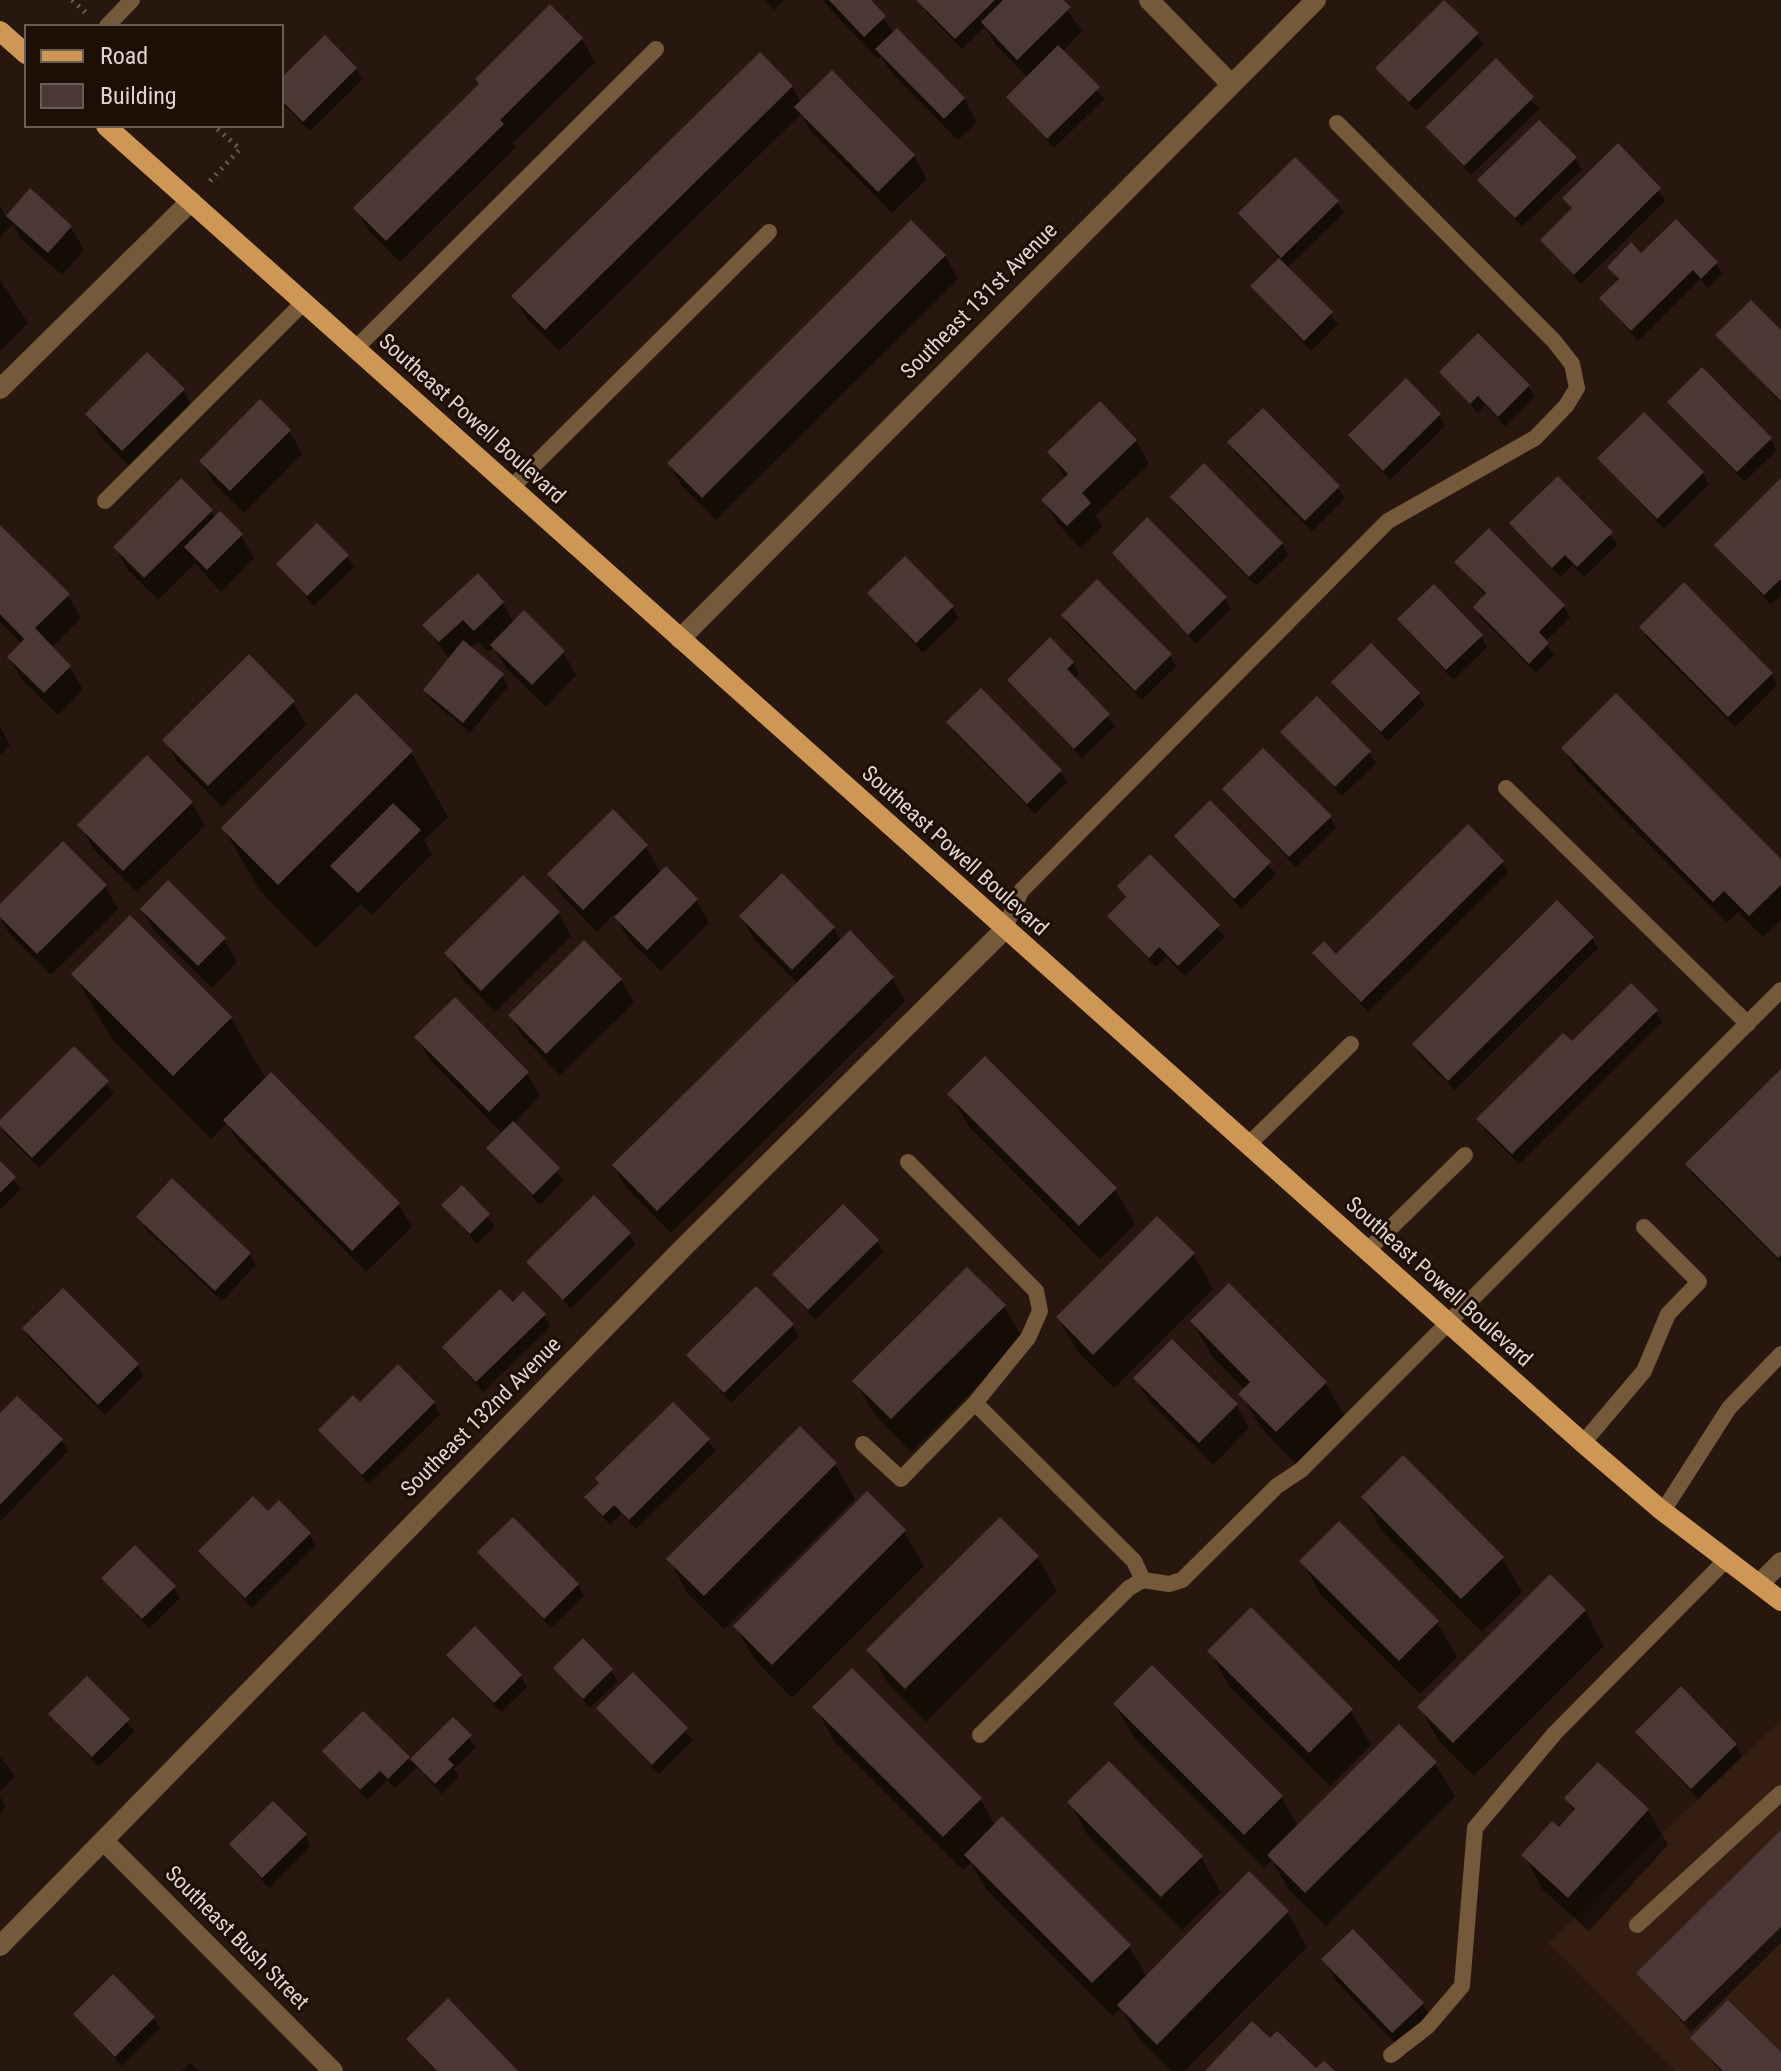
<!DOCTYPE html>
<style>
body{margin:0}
#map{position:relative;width:1781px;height:2071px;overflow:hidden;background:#27170e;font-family:"Roboto Condensed",sans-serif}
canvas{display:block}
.legend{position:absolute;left:24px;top:24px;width:260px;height:104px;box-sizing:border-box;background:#1d0e06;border:2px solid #6b5d56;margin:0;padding:10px 14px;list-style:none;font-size:24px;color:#dfd4ce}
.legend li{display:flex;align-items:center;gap:16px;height:40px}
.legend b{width:40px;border:2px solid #6b5d56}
</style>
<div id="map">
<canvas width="1781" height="2071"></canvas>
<ul class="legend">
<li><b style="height:10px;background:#ce9755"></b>Road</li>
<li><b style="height:22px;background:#4c3737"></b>Building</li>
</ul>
</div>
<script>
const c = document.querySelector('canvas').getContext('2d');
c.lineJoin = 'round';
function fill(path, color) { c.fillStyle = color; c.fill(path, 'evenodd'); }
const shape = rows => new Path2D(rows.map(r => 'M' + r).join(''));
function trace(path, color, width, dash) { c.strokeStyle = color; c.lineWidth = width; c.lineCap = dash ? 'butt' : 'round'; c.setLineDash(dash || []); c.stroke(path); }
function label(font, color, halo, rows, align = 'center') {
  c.font = font + ' "Roboto Condensed",sans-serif'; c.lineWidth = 6; c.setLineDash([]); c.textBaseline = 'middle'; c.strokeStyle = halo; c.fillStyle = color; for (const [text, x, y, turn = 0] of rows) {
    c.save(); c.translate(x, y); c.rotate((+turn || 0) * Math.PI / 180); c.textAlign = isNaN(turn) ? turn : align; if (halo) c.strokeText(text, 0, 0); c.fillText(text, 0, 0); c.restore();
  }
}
fill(shape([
 [1781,1720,1781,2071,1675,2071,1548,1943]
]), '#341e12');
fill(shape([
 [764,0,784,0,774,10],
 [822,0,868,0,894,33,964,99,977,122,958,140,891,72,881,56,878,59],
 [921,0,1061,0,1082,31,1062,52,1104,99,1054,148,1008,98,1028,78,996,45,985,26,962,49,926,12],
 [1477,35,1483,45,1416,111,1378,69],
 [582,39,595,62,513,143,515,148,400,262,369,231,356,209],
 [760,55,792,87,801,103,832,73,914,156,927,179,892,213,810,130,801,114,559,351,527,319,514,296],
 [1496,61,1539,109,1471,175,1429,128],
 [356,69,362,80,310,131,282,103,282,80],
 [1618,146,1666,200,1581,284,1543,241,1571,209,1565,198],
 [1575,159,1582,169,1522,227,1480,180],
 [30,191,71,228,84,250,62,275,21,239,13,224,0,237,0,206,7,218],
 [1337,202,1344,213,1287,268,1338,324,1311,351,1252,287,1280,259,1240,214],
 [1641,255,1716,263,1722,274,1708,288,1700,279,1638,341,1601,299,1619,282,1609,267],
 [945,256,958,279,716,520,682,486,669,463],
 [0,280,28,323,0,351],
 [1781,333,1781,403,1718,335],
 [1441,372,1528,386,1535,397,1505,426,1485,405,1478,413],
 [183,390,196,413,136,473,101,437,88,414],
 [1670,402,1770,439,1777,450,1744,482],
 [1262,411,1338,488,1345,498,1312,531,1236,454,1230,443],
 [1439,415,1445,426,1390,480,1350,435],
 [289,431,302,454,244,513,215,484,201,461],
 [1136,441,1149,464,1096,515,1102,527,1081,548,1057,523,1044,501,1066,479,1049,452],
 [1599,458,1703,473,1709,484,1664,529],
 [1204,466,1282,544,1288,555,1256,586,1179,508,1173,497],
 [1558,479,1618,544,1584,577,1573,565,1560,577,1512,523],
 [1781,481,1781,595,1771,605,1716,545],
 [211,511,215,518,241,536,254,558,221,592,195,563,158,600,128,570,115,547],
 [0,528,68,596,81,618,51,648,70,667,83,690,58,715,22,680,9,657,22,644,0,622],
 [1489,531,1564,607,1570,617,1545,642,1554,655,1536,673,1481,618,1475,607,1486,596,1457,562],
 [1114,553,1225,599,1231,609,1196,644],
 [347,556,354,567,314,606,278,564],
 [869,594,952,607,959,618,923,653],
 [503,603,514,623,563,652,576,675,546,707,506,668,494,646,488,652,478,641,470,648,502,675,508,686,470,733,432,701,425,690,450,660,425,625],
 [1063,616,1170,656,1176,666,1142,700,1069,626],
 [1399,620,1481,637,1487,647,1453,680],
 [1641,627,1771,674,1777,685,1735,727,1647,638],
 [1073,663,1079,674,1074,679,1115,726,1082,758,1009,681],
 [1333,683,1418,694,1425,705,1388,741],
 [293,702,306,725,222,807,178,763,165,740],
 [949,723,1060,771,1067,782,1035,814,955,733],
 [0,727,10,745,0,755],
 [1283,732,1369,752,1376,763,1342,796],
 [1563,748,1781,862,1781,920,1763,937,1738,912,1727,923,1577,771],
 [411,752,448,817,424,840,432,854,372,915,361,904,316,948,261,892,223,828],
 [1225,790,1330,817,1336,828,1296,867],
 [192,803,205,826,137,892,93,848,80,825],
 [1210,803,1276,874,1241,909,1176,836],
 [613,812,646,847,661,873,696,900,709,923,661,971,629,940,614,914,597,932,563,897,550,875],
 [1150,856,1225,937,1185,976,1166,957,1156,967,1110,917,1127,899,1119,887],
 [1502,862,1508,873,1368,1012,1315,953,1336,957],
 [782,876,834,929,841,941,892,978,905,1001,671,1233,627,1189,614,1166,798,984,754,939,741,916],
 [105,886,118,909,51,975,9,933,0,917,0,906],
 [142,909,224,939,237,962,212,988,155,932],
 [558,913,571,936,495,1012,460,976,447,954],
 [1592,938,1598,948,1455,1090,1420,1055,1414,1044],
 [74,974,231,1018,266,1080,398,1204,412,1227,366,1272,239,1143,227,1123,211,1139,111,1038],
 [621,980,634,1003,560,1075,524,1038,510,1016],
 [1656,1011,1662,1022,1519,1164,1485,1130,1478,1119,1572,1044],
 [417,1037,527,1074,540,1096,513,1124,564,1180,540,1205,489,1148,503,1134,430,1060],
 [74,1049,114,1093,39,1168,5,1134,0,1122],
 [1781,1072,1781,1263,1693,1175,1687,1164],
 [950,1094,1115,1190,1135,1224,1100,1259,970,1128],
 [0,1164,21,1189,0,1210],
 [462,1188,495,1226,477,1244,444,1206],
 [138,1217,249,1254,256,1265,222,1301,145,1228],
 [629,1234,635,1245,571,1309,529,1262],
 [877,1241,883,1252,815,1320,775,1274],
 [1193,1254,1213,1289,1114,1388,1078,1352,1058,1318],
 [513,1304,544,1315,551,1326,483,1392,444,1347],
 [1004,1306,1024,1341,911,1452,875,1415,855,1381],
 [1192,1321,1325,1383,1345,1417,1297,1465,1261,1428,1241,1394,1245,1390,1212,1356],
 [792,1325,799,1336,731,1403,689,1356],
 [24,1329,137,1365,143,1376,105,1415,30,1339],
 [1136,1379,1236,1405,1249,1428,1213,1465,1149,1401],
 [434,1403,440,1414,369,1484,320,1431,360,1405],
 [0,1416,61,1440,68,1451,0,1522],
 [708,1440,715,1451,636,1529,621,1514,610,1525,587,1498],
 [835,1464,855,1499,724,1629,688,1594,669,1559],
 [1363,1498,1502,1558,1522,1592,1482,1632,1383,1532],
 [268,1514,309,1534,316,1545,252,1608,201,1551],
 [904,1532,924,1566,792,1698,755,1660,735,1626],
 [480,1552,578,1585,584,1596,551,1628],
 [1037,1557,1057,1591,926,1722,889,1685,869,1650],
 [1302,1561,1437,1623,1457,1657,1420,1694,1321,1595],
 [1550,1577,1585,1611,1604,1646,1474,1776,1439,1741,1419,1707],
 [104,1578,174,1587,180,1598,149,1629],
 [1210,1651,1351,1711,1371,1745,1330,1786,1229,1686],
 [448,1655,521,1676,527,1687,501,1712],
 [556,1668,611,1670,618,1681,590,1708],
 [633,1675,693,1740,659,1774,599,1709],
 [87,1679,135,1731,99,1767,51,1714],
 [1115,1705,1281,1797,1298,1827,1435,1763,1455,1797,1326,1926,1289,1890,1272,1860,1264,1868,1135,1739],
 [815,1707,980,1799,995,1826,1129,1946,1147,1977,1287,1912,1307,1947,1184,2071,1171,2071,1139,2039,1121,2008,1113,2016,986,1889,971,1863,963,1870,835,1742],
 [453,1720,476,1747,454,1769,459,1777,442,1794,417,1767,395,1788,387,1780,367,1800,325,1752,408,1759,410,1762],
 [1637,1732,1736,1745,1742,1756,1698,1799],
 [0,1757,15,1776,0,1792],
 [0,1797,6,1807,0,1813],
 [1566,1799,1648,1810,1668,1845,1589,1931,1543,1890,1524,1855,1559,1830,1575,1813],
 [1069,1802,1201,1857,1221,1892,1182,1930,1089,1837],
 [1781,1834,1781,1943,1691,2032,1639,1974],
 [305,1836,311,1846,269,1888,231,1845],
 [1324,1959,1423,2004,1436,2027,1406,2055,1337,1982],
 [75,2015,154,2018,160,2028,122,2066],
 [1692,2038,1781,2053,1781,2071,1720,2071],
 [408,2039,516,2071,435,2071],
 [190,2063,199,2071,182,2071]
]), '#0007');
fill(shape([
 [829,0,871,0,886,16,864,37],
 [916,0,995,0,955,39],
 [1003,0,1063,0,1071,7,1017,60,981,22],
 [1444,0,1479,33,1409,102,1375,68],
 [550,4,583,38,500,120,504,124,386,241,353,208,479,84,475,79],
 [897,28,965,98,944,119,875,49],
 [325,35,357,68,303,122,282,101,282,77],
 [1058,45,1100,87,1047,139,1006,97],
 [760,52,793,86,545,330,511,296],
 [1496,58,1534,97,1464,166,1426,127],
 [832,70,915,155,878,192,794,107],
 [1539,120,1577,157,1515,218,1477,180],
 [1618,143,1661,188,1574,275,1540,240,1572,208,1562,198],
 [1295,157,1339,201,1281,258,1238,213],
 [30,188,72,226,48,253,6,216],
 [1676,219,1718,262,1701,279,1693,270,1631,331,1599,298,1619,279,1607,267,1631,242,1641,253],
 [911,220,946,255,702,498,667,463],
 [1279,258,1333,312,1304,341,1250,286],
 [1751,300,1781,330,1781,401,1715,335],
 [1478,333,1530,385,1498,417,1478,396,1470,404,1439,372],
 [147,352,185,389,122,451,85,414],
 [1702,367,1772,438,1737,472,1667,402],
 [1406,378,1441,414,1383,471,1348,435],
 [260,399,291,430,230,491,199,461],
 [1100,401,1137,440,1082,493,1091,503,1067,526,1041,500,1068,474,1047,452],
 [1263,408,1340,486,1305,521,1227,442],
 [1644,412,1704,472,1657,519,1597,458],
 [1204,463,1283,543,1249,577,1170,497],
 [1558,476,1613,532,1577,567,1565,555,1552,568,1509,523],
 [181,478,213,510,144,578,113,547],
 [1781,478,1781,579,1764,595,1714,545],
 [220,511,243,534,207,570,184,547],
 [1147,517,1227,597,1188,635,1112,553],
 [317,523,349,555,307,596,276,564],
 [0,525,70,594,35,628,71,666,44,693,7,657,24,639,0,614],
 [1489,528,1565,605,1539,632,1549,643,1529,664,1473,607,1486,593,1454,562],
 [905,556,954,606,916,643,867,593],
 [478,573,504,602,474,631,463,620,439,642,422,625],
 [1097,579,1172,654,1135,691,1061,615],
 [1684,582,1773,673,1728,717,1639,627],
 [1434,584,1483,635,1446,670,1397,619],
 [524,610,565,651,532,685,490,645],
 [1050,637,1074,662,1067,669,1110,714,1074,749,1007,680],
 [463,640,504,674,463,723,423,690],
 [1371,643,1420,693,1381,732,1331,682],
 [249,654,295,701,208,786,162,740],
 [981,688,1062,770,1027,804,946,722],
 [356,693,413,751,278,885,221,828],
 [1616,693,1781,859,1781,885,1749,916,1724,891,1713,902,1561,748],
 [1317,696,1371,751,1335,787,1280,732],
 [1263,748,1332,816,1289,857,1222,789],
 [147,755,193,802,123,871,77,825],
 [1210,800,1271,862,1234,899,1174,836],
 [393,803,421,830,358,893,330,866],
 [613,809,648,845,583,910,547,874],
 [1468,824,1504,861,1361,1002,1312,953,1324,941,1336,954],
 [63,841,107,885,37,954,0,917,0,904],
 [1150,854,1220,925,1178,966,1159,947,1149,958,1107,916,1126,897,1117,886],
 [666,866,698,899,647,950,614,917],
 [782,873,835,927,792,970,739,916],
 [523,875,560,912,481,991,444,953],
 [168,880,226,938,198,966,140,909],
 [1557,900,1594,937,1448,1081,1412,1044],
 [130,915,232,1017,173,1076,71,974],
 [850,930,894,977,657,1211,612,1165],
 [584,940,622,979,546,1054,508,1015],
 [1631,983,1658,1010,1512,1154,1476,1119,1563,1033,1572,1041],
 [455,997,529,1072,489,1112,414,1037],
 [74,1046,109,1081,32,1158,0,1126,0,1120],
 [985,1056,1117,1188,1079,1226,947,1094],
 [1781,1069,1781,1255,1778,1258,1685,1164],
 [271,1072,400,1203,352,1251,223,1120],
 [513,1121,560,1168,533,1195,486,1148],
 [0,1161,16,1177,0,1193],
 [172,1178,251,1253,215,1291,136,1217],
 [462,1185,490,1214,470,1234,441,1205],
 [594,1195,631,1233,563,1300,526,1262],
 [843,1204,879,1240,808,1310,772,1274],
 [1157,1216,1195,1253,1093,1355,1056,1317],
 [967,1267,1006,1305,891,1419,852,1381],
 [1229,1283,1327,1382,1276,1432,1238,1394,1250,1382,1190,1321],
 [756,1286,794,1324,724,1393,686,1355],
 [63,1288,139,1364,98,1405,22,1328],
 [500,1289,513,1302,523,1291,546,1314,476,1382,442,1347],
 [1172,1339,1238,1404,1199,1443,1133,1378],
 [398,1364,435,1402,362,1475,318,1430,353,1395,360,1402],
 [17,1396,63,1439,0,1505,0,1413],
 [673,1402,710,1439,629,1520,614,1505,603,1516,584,1497,599,1483,595,1478],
 [800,1426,837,1463,704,1596,666,1559],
 [1403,1455,1504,1557,1461,1599,1361,1497],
 [867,1491,906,1530,772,1665,733,1626],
 [253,1496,268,1511,279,1500,311,1533,245,1598,198,1551],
 [513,1517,579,1584,544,1619,477,1552],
 [1000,1517,1039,1556,905,1689,866,1650],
 [1339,1521,1439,1621,1399,1661,1299,1561],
 [135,1545,176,1586,142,1619,101,1578],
 [1550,1574,1586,1610,1453,1743,1417,1707],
 [1251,1607,1353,1709,1309,1753,1207,1651],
 [475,1626,522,1675,494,1703,446,1655],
 [583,1638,613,1669,583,1699,553,1668],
 [1152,1665,1283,1796,1244,1835,1113,1704],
 [852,1668,982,1798,943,1837,812,1707],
 [633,1672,688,1728,652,1765,596,1708],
 [87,1676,130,1719,92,1757,48,1714],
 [1681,1686,1737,1744,1691,1789,1635,1732],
 [363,1711,410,1757,388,1779,380,1771,360,1790,322,1751],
 [453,1717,472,1735,448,1759,454,1765,435,1784,410,1759],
 [1399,1724,1437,1762,1305,1893,1267,1855],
 [1109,1761,1203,1856,1161,1897,1067,1802],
 [1598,1762,1649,1809,1568,1898,1521,1855,1552,1821,1559,1827,1575,1809,1564,1798],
 [273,1801,307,1834,262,1878,229,1844],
 [1002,1816,1131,1945,1092,1983,964,1855],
 [1781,1830,1781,1927,1684,2022,1636,1973],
 [1249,1871,1289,1911,1157,2045,1117,2005],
 [1353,1929,1424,2003,1392,2033,1321,1959],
 [113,1974,155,2017,115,2057,73,2014],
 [448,1998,518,2071,437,2071,406,2039],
 [1728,2000,1781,2052,1781,2071,1723,2071,1690,2038],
 [1252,2021,1270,2038,1277,2031,1316,2068,1324,2061,1335,2071,1205,2071]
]), '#4c3737');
trace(shape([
 [72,0,86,13],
 [210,181,240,149,214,126]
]), '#6b5d55', 5, [2, 6]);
trace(shape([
 [107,26,132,0],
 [355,349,656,49],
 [511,488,769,232],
 [105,501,303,303],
 [1506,788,1748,1024],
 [1004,930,1021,891,1388,521,1535,438,1566,406,1577,388,1572,364,1554,341,1337,123],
 [1248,1145,1351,1044],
 [1366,1252,1465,1155],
 [975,1403,1134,1561,1143,1580],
 [1583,1443,1644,1371,1668,1314,1699,1282,1644,1227],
 [863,1444,901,1479,975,1403,1028,1338,1040,1311,1036,1291,908,1162],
 [1663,1511,1729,1408,1781,1354],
 [980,1735,1129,1588,1143,1580,1169,1584,1182,1580,1277,1486,1301,1470,1781,990],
 [1637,1925,1781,1793],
 [1391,2055,1427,2027,1462,1986,1475,1828,1555,1733,1726,1560]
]), '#74593b', 16);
trace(shape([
 [1149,0,1230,83],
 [0,389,191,201],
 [680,639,1316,0],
 [1759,1584,1781,1562],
 [104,1841,333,2071],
 [0,1946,683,1248,1004,930]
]), '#74593b', 20);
trace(shape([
 [0,31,26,54],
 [106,126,1583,1443,1660,1509,1781,1601]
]), '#ce9755', 20);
label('22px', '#dfd4ce', '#1d0e06', [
 ["Southeast 131st Avenue",980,302,-45],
 ["Southeast Powell Boulevard",471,420,42],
 ["Southeast Powell Boulevard",954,852,42],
 ["Southeast Powell Boulevard",1438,1283,42],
 ["Southeast 132nd Avenue",482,1418,-45],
 ["Southeast Bush Street",236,1939,45]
]);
</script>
